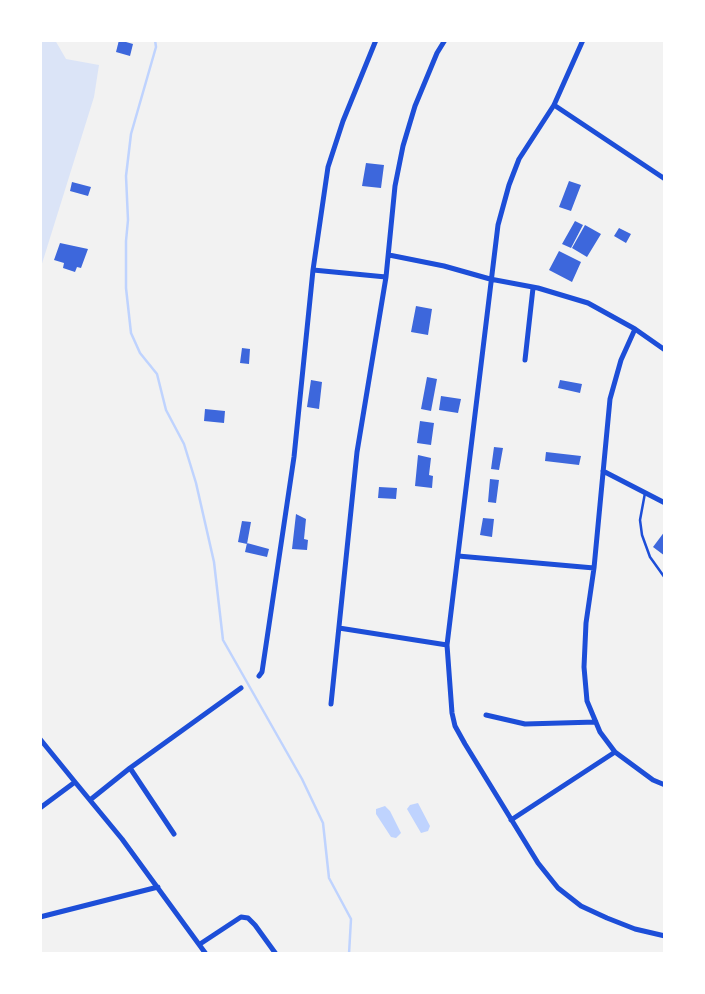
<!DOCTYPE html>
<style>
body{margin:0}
#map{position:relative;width:705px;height:994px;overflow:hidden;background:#f2f2f2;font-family:"Times New Roman",serif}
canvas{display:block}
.frame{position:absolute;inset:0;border:42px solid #fff;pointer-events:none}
</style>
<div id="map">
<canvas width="705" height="994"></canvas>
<div class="frame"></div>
</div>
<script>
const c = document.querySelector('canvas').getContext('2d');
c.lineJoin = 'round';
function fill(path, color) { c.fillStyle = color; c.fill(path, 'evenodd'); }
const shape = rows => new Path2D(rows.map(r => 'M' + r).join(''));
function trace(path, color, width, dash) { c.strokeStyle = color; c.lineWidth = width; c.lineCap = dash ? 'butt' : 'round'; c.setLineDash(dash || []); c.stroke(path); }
fill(shape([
 [40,40,55,40,66,59,99,65,94,97,40,270]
]), '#dbe4f7');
fill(shape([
 [418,803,430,826,428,831,421,833,407,809,410,805],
 [385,806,390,811,401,833,396,838,391,837,376,814,376,809]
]), '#bfd3fe');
trace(shape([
 [155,40,156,47,131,134,126,176,128,220,126,241,126,288,131,333,140,353,157,374,166,410,184,444,196,483,214,562,223,640,302,779,323,823,329,878,351,919,349,954]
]), '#bfd3fe', 2.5);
fill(shape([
 [119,40,133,44,130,56,116,52],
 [366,163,384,165,381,188,362,186],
 [569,181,581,185,571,211,559,207],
 [72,182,91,187,88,196,70,191],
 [575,221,583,225,571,248,562,244],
 [585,225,601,234,587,257,572,248],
 [619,228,631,234,626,243,614,236],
 [60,243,88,249,81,268,77,267,75,272,63,268,64,263,54,260],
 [559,251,581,262,572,282,549,270],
 [416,306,432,309,428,335,411,332],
 [242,348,250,349,249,364,240,363],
 [427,377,437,379,431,411,421,409],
 [311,380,322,382,319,409,307,407],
 [560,380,582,384,580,393,558,388],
 [441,396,461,399,458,413,439,410],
 [205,409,225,411,224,423,204,421],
 [420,421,434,423,431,445,417,443],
 [494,447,503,448,499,470,491,469],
 [546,452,581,456,579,465,545,461],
 [418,455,431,458,429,475,433,476,432,488,415,486],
 [490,479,499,480,496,503,488,502],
 [379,487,397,488,396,499,378,498],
 [296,514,306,519,304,539,308,540,307,550,292,549],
 [483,518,494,519,492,537,480,535],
 [242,521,251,522,247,544,238,542],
 [665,531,665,556,653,547],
 [247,543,269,549,267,557,245,552]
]), '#3d67dc');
trace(shape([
 [645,493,640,520,642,535,650,557,665,578]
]), '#1d4ed8', 2.5);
trace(shape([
 [583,40,554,105,519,159,509,185,498,225,447,645,452,713,455,726,465,744,538,863,558,888,581,906,607,918,635,929,665,936],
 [554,105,665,179],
 [389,255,444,266,490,279,538,288,588,303,635,329,665,350],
 [313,270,386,277],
 [635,329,621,360,610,399,594,568,586,623,584,667,587,701,600,732,615,752,653,780,665,785],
 [525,360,533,288],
 [603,471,665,503],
 [458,556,594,568],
 [339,628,447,645],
 [259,676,262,672,294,457,313,270,328,167,343,121,376,40],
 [331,704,357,452,386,277,395,186,403,146,415,106,437,53,445,40],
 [486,715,525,724,596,722],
 [40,739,75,782],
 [130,768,174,834],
 [90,800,130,768,241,688],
 [40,808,75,782,122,839,206,954],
 [511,820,615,752],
 [40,917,158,887],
 [200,944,241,917,248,918,255,925,276,954]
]), '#1d4ed8', 5);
</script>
